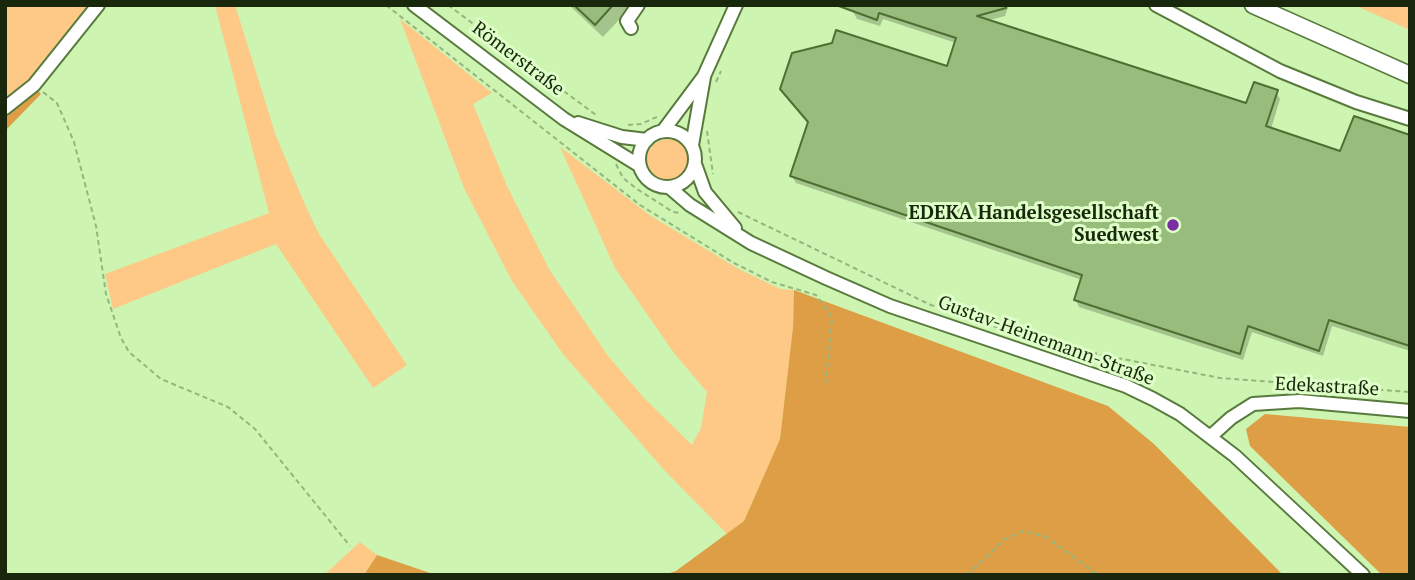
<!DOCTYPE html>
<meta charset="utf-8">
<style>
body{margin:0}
#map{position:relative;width:1415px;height:580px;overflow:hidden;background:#cdf4b1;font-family:"PT Serif",serif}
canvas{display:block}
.frame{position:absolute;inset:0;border:7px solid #19270d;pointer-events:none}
</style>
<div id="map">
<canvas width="1415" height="580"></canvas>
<div class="frame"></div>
</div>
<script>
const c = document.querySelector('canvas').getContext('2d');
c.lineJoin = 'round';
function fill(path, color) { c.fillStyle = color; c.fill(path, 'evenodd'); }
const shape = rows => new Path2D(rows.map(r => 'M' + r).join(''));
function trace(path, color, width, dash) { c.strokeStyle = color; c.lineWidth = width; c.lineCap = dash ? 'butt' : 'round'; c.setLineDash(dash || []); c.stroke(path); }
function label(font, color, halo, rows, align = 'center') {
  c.font = font + ' "PT Serif",serif'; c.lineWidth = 6; c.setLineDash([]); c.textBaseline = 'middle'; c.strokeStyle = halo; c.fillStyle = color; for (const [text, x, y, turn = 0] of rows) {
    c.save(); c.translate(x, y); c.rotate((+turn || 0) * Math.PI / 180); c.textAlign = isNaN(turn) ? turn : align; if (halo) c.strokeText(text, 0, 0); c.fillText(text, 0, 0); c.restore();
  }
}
fill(shape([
 [5,5,95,5,31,81,5,104],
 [215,5,235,5,276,136,306,207,319,234,407,365,373,388,276,244,113,309,105,274,269,213],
 [1354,5,1410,5,1410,30],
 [400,19,492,93,473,104,507,186,549,269,608,356,645,399,692,445,701,428,707,392,674,353,615,268,560,147,651,216,737,268,780,289,794,290,793,327,780,439,744,521,727,534,665,471,563,354,512,281,464,188],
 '646 161a22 22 0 1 1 44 0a22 22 0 1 1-44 0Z',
 [360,542,377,555,364,575,324,575]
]), '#fec986');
fill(shape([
 [37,89,41,94,5,131,5,112],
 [794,290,1108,406,1154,444,1283,575,664,575,676,571,744,521,780,439,793,327],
 [1265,414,1410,427,1410,575,1382,575,1250,446,1246,429],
 [377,555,436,575,364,575]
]), '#dd9e45');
fill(shape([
 [569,5,628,5,630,8,603,37],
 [855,5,1009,5,1005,16,986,21,1247,105,1276,92,1280,99,1271,129,1341,154,1410,137,1410,351,1332,326,1323,356,1252,332,1243,360,1079,307,1076,300,1082,280,796,183,792,176,948,68,956,43,883,19,880,26,857,19,853,12]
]), '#0003');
const building = shape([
 [574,5,613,5,595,25,574,5],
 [836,5,1006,5,1006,8,977,16,1246,103,1254,82,1278,90,1266,126,1340,151,1354,116,1410,135,1410,346,1329,320,1319,351,1248,326,1240,354,1074,300,1082,275,790,176,808,122,780,89,792,53,832,43,836,30,947,66,956,38,879,13,877,20,836,5]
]);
fill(building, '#97bc7b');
trace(building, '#4e6f32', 2);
const minor = shape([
 [414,5,564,119,640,166],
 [1156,5,1280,71,1356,102,1410,119],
 [631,28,627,21,638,5],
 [5,108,34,85,98,5],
 [578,123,622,137,647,140],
 '639 159a28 28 0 1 1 56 0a28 28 0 1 1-56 0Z',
 [663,131,704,76,736,5],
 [692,145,704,77],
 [695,164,705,192,735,228],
 [669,187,690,205,751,243,826,278,890,306,1126,386,1153,399,1180,414,1235,456,1363,575],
 [1211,436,1231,418,1253,404,1299,401,1410,411]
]);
const major = shape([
 [1253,5,1410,75]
]);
trace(minor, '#587a3d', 16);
trace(major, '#587a3d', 19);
trace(shape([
 [386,5,640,205,734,263,772,282,816,295,832,317,826,383],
 [448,5,596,115],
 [716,82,721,71],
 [43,92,57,103,74,142,96,226,106,294,121,338,129,352,161,379,228,407,255,429,350,546],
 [628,125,641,124,659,116],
 [707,131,713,174],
 [616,164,623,178,637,189,673,212,681,213],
 [738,212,931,305,993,326,1102,355,1220,378,1410,392],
 [967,575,1004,540,1023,531,1046,537,1098,575]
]), '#95b57e', 2, [5, 3.5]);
trace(minor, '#fff', 12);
trace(major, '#fff', 16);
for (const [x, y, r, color] of [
 [1173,225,7,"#7b2fa0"]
]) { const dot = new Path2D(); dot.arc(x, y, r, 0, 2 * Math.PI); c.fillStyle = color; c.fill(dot); trace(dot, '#dfffc9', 2.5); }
label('19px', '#19270d', '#dfffc9', [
 ["Römerstraße",518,59,37],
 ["Gustav-Heinemann-Straße",1046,341,20],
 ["Edekastraße",1327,387,3]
]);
label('bold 19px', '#19270d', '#dfffc9', [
 ["EDEKA Handelsgesellschaft",1159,214],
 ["Suedwest",1159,236]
], 'right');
</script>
